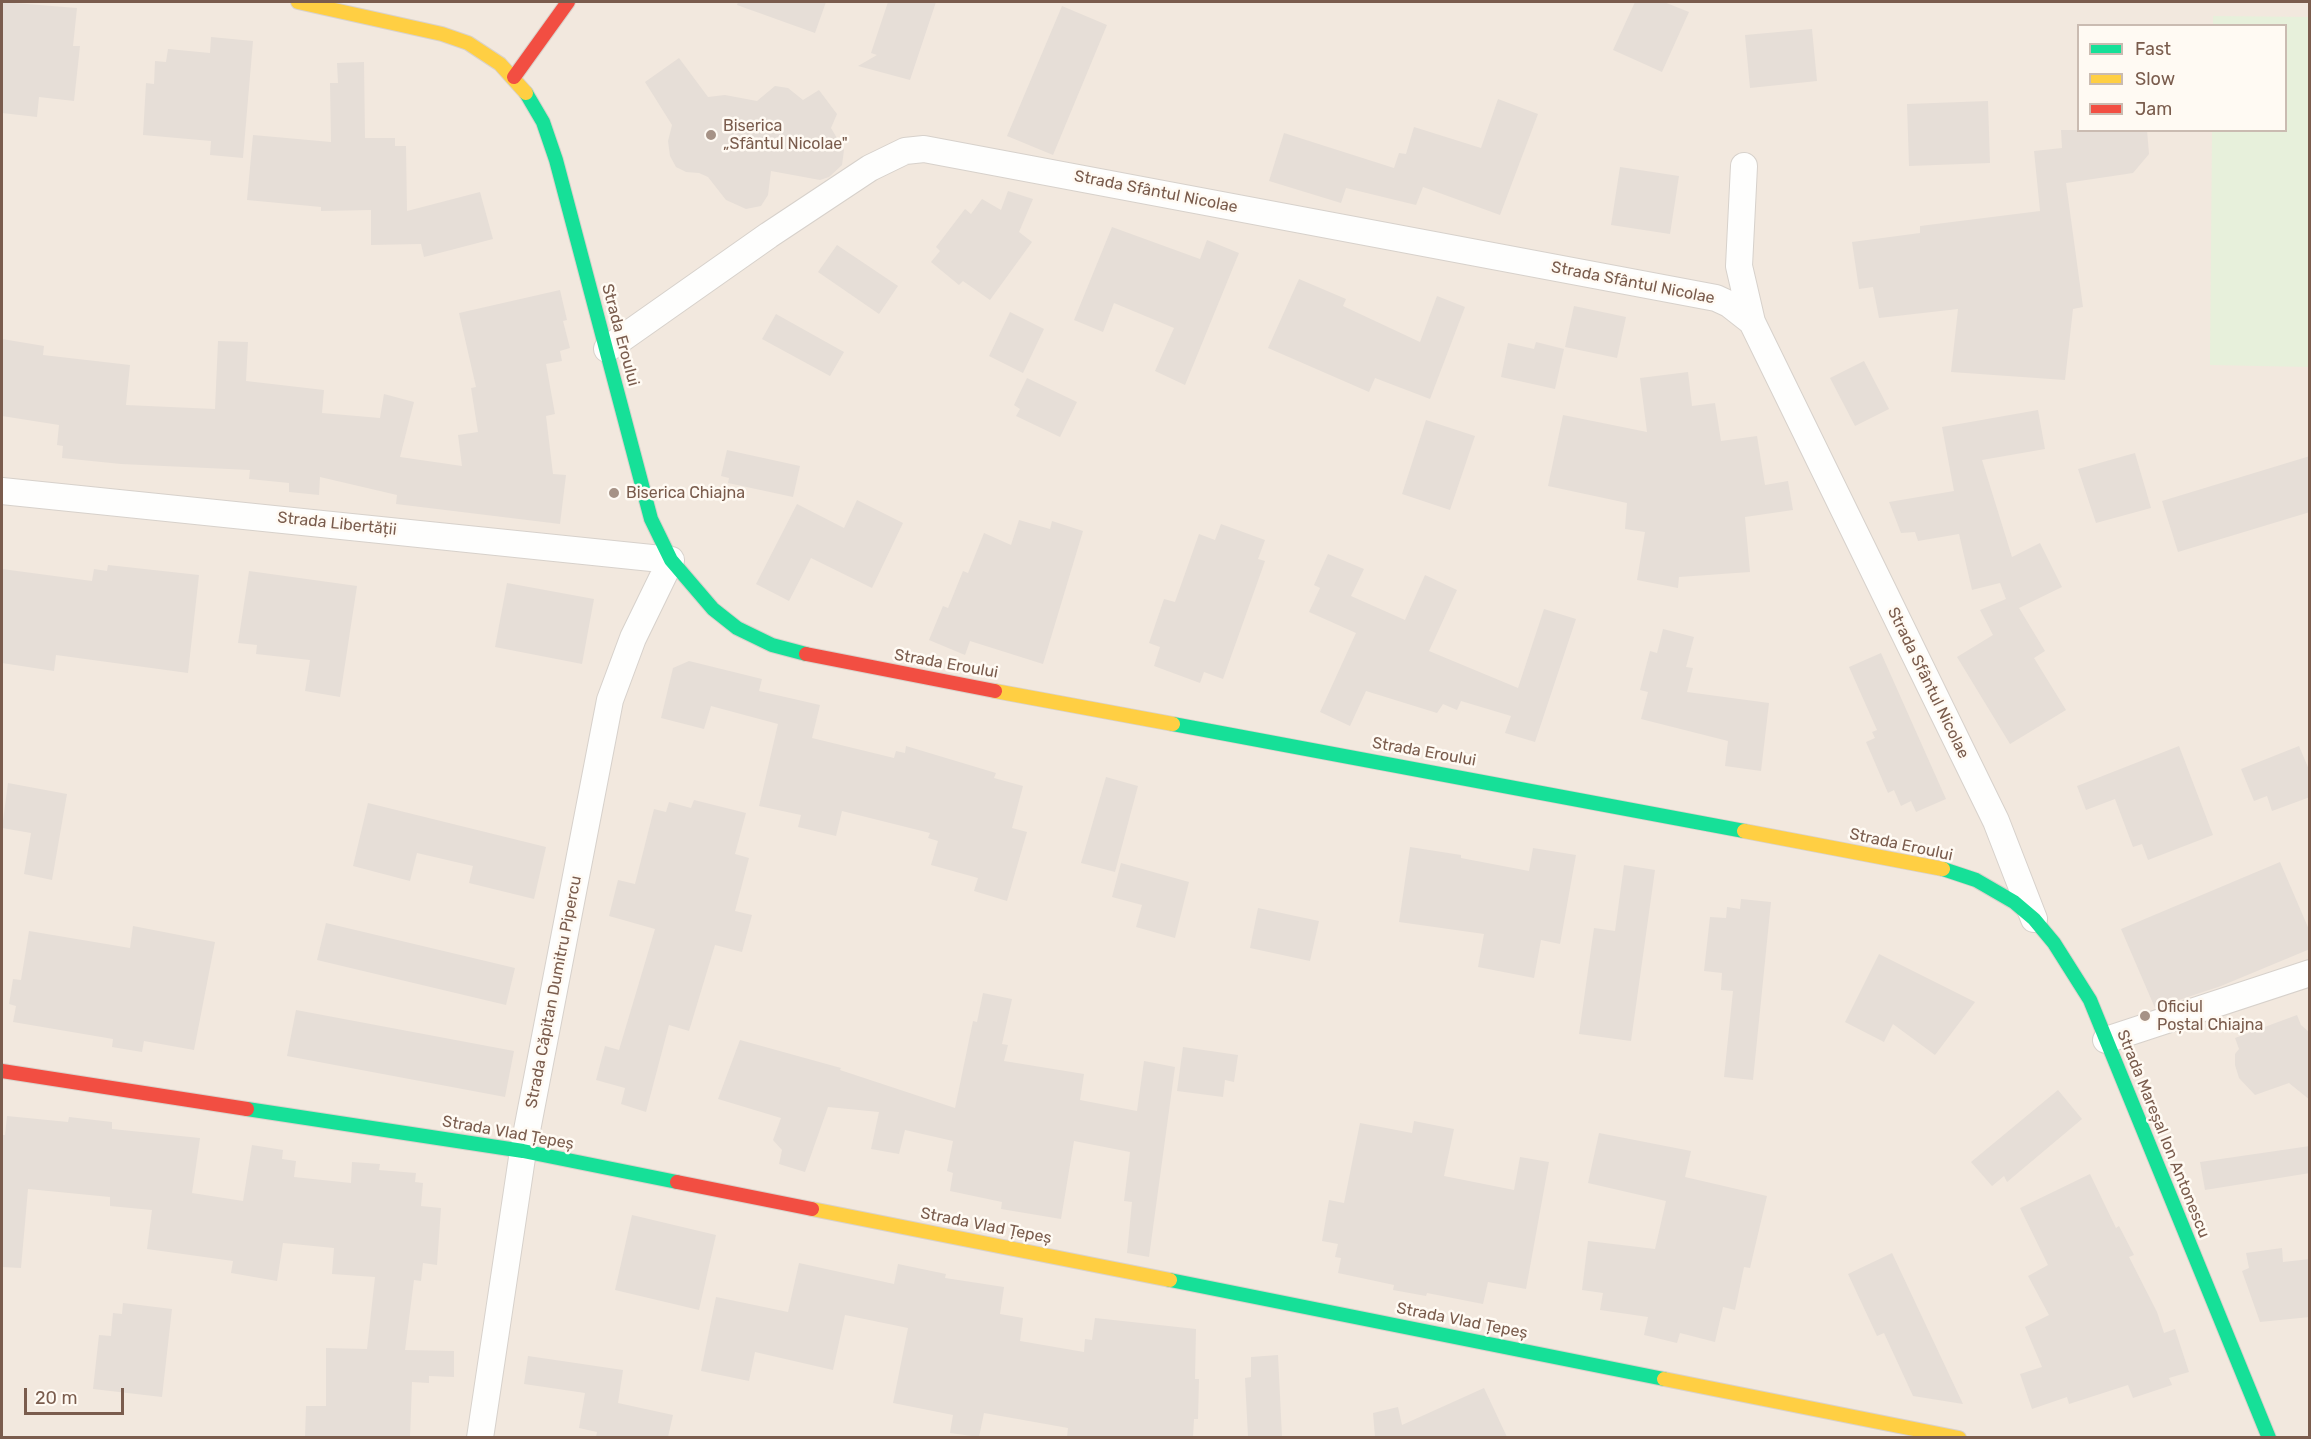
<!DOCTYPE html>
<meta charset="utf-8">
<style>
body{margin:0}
#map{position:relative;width:2311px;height:1439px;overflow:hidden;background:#f9f5f0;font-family:Rubik,sans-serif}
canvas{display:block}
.frame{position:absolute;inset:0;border:3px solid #7a5c4d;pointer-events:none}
.legend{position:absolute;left:2077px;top:24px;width:210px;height:108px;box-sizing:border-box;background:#fffaf3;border:2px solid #cabbb1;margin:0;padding:8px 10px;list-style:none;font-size:18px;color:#7a5c4d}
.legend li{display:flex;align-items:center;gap:12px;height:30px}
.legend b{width:30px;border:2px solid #cabbb1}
.scale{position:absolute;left:24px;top:1388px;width:100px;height:27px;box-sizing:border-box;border:3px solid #7a5c4d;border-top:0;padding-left:8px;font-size:18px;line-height:21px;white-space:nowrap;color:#7a5c4d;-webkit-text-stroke:4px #fffaf3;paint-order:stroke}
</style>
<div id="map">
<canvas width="2311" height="1439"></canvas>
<div class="frame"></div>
<ul class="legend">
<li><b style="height:8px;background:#16e098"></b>Fast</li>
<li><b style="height:8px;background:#ffcf43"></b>Slow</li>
<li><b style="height:8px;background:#f24e42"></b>Jam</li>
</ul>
<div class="scale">20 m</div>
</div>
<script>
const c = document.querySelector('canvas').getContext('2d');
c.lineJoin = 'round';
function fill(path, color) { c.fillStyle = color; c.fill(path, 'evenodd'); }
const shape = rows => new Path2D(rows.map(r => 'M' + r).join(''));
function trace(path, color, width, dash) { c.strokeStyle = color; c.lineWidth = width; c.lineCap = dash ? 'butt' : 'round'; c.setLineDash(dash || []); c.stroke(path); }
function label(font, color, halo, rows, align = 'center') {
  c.font = font + ' Rubik,sans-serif'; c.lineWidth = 5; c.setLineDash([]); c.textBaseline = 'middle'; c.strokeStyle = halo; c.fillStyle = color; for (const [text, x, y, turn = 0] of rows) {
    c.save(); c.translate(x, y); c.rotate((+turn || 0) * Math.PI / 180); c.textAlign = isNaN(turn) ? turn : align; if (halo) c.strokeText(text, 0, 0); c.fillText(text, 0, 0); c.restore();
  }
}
fill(shape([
 [2,2,2309,2,2309,1437,2,1437],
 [2078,26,2286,26,2286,130,2078,130]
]), '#f2e8de');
fill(shape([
 [2213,16,2309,17,2309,367,2210,365,2212,131,2286,130,2286,26,2213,25]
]), '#e7f0db');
fill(shape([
 [2,2,77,8,73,46,80,46,74,101,39,97,37,117,2,113],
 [738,2,826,2,815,33,737,5],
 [888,2,936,2,910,80,858,66,877,55,871,53],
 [1635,2,1664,2,1689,12,1662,72,1613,50],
 [1062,6,1107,25,1053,155,1007,136],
 [1812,29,1817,81,1750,88,1745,35],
 [211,37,253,41,243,158,210,155,211,141,143,135,146,83,154,84,155,61,166,62,168,49,210,53],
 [679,58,708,97,725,95,757,101,775,86,788,88,803,100,819,90,837,114,831,128,844,150,842,165,829,177,820,180,771,171,768,195,761,206,746,209,726,200,708,177,699,173,686,172,676,167,670,156,668,141,672,125,645,82],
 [364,62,365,138,395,138,395,146,406,146,407,211,480,192,493,239,424,257,421,244,371,245,371,210,321,211,321,207,247,200,253,135,331,142,330,83,338,83,337,63],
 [1498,99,1538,114,1500,215,1423,187,1416,205,1346,188,1341,203,1269,181,1284,133,1394,168,1399,153,1406,154,1414,127,1481,148],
 [1988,101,1990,163,1909,166,1907,104],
 [2061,130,2147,130,2149,154,2133,173,2066,183,2083,307,2073,309,2065,380,1951,372,1958,309,1879,318,1873,287,1859,289,1852,242,1920,233,1920,226,2040,211,2034,151,2062,148],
 [1620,167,1679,176,1670,234,1611,225],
 [1008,191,1033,199,1019,232,1032,242,990,300,963,281,959,285,931,262,940,251,936,247,965,209,971,214,982,199,1001,210],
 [1112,227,1200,259,1207,240,1239,253,1185,385,1155,371,1174,328,1114,303,1103,332,1074,320],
 [837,245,898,286,879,314,818,272],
 [1299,279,1346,299,1343,306,1420,342,1437,296,1465,307,1430,399,1375,378,1369,392,1268,348],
 [560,290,567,320,563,321,570,348,560,351,562,361,546,364,555,414,546,416,553,474,566,475,560,524,396,504,397,495,320,477,319,495,289,492,289,483,249,479,250,470,121,464,62,458,63,446,57,445,59,425,2,416,2,339,44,346,43,355,130,365,126,405,215,409,218,341,248,342,246,381,324,390,322,413,380,418,384,394,414,402,400,457,462,466,458,435,478,432,471,388,476,387,459,313],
 [1574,306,1626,317,1617,358,1565,347],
 [1010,312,1044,329,1023,373,989,356],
 [776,314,844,352,830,376,762,339],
 [1536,342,1564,349,1555,389,1501,377,1508,343,1534,349],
 [1864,361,1889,409,1855,426,1830,378],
 [1688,372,1692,406,1715,403,1721,441,1757,436,1765,485,1788,481,1793,510,1745,517,1750,572,1679,577,1678,588,1637,580,1645,532,1625,529,1627,503,1548,486,1563,415,1647,432,1640,378],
 [1027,378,1077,402,1060,437,1016,416,1020,409,1014,405],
 [2038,410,2045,449,1982,460,2012,557,2040,543,2062,587,2019,608,2045,651,2034,658,2066,710,2010,744,1957,657,1993,635,1980,610,2006,599,2000,583,1972,590,1959,534,1918,541,1915,532,1901,533,1889,502,1954,491,1942,427],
 [1426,420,1475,436,1450,510,1402,494],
 [727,450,800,466,793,497,728,483,729,478,721,476],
 [2135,453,2151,508,2096,523,2078,469],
 [2310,456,2310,512,2178,552,2162,501],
 [857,500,903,523,872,588,811,558,789,601,756,584,797,504,844,528],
 [1019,520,1050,529,1052,521,1083,531,1043,664,970,641,965,655,929,640,943,606,948,608,963,571,968,573,984,533,1011,545],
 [1221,524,1265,540,1258,559,1265,561,1223,679,1204,672,1200,683,1154,666,1160,647,1149,643,1164,599,1175,602,1199,534,1215,540],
 [1328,554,1364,569,1351,596,1405,620,1425,575,1457,590,1429,651,1518,688,1544,609,1576,619,1535,742,1505,733,1511,716,1461,701,1457,710,1443,704,1437,713,1366,691,1350,726,1320,712,1356,633,1309,612,1320,588,1314,585],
 [108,565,199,575,188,673,56,655,54,671,2,663,2,569,92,581,94,569,107,571],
 [249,571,357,586,340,697,305,691,310,660,256,654,257,645,238,643],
 [507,583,594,599,582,664,495,647],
 [1663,629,1694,637,1686,667,1693,668,1687,692,1769,703,1761,771,1725,766,1728,741,1641,719,1648,692,1640,690,1650,651,1657,653],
 [1881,653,1946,799,1916,812,1911,801,1901,806,1894,790,1888,793,1866,742,1875,738,1872,732,1877,730,1849,667],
 [689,661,762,679,759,691,820,705,812,738,894,758,896,751,905,753,906,746,996,773,994,778,1023,786,1012,828,1027,832,1007,901,974,891,978,878,931,865,938,841,928,838,930,833,842,811,836,836,798,827,801,815,759,806,778,724,711,706,704,729,661,718,673,668],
 [2179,746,2213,835,2148,860,2142,844,2133,847,2115,799,2086,810,2077,786],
 [2299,746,2310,772,2310,797,2272,811,2267,796,2254,801,2241,769],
 [1106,777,1138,786,1115,872,1081,863],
 [8,783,67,794,52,880,24,874,31,833,2,828],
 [694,800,746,813,735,854,749,858,735,911,752,915,742,952,715,945,689,1031,669,1025,646,1112,621,1104,625,1088,596,1080,605,1046,619,1050,655,929,609,916,618,880,635,884,654,809,666,812,669,802,691,808],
 [368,803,546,847,534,899,469,883,473,866,417,853,410,881,353,866],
 [1410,847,1461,855,1461,858,1529,871,1533,848,1576,855,1560,944,1541,940,1534,978,1478,967,1484,934,1399,922],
 [2280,862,2310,932,2310,949,2221,986,2155,1008,2121,929],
 [1121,863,1189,882,1175,938,1136,927,1142,905,1112,897],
 [1624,865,1655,870,1631,1041,1579,1034,1594,928,1615,931],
 [1741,899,1771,902,1753,1080,1724,1077,1733,991,1721,990,1722,973,1704,971,1710,917,1726,918,1727,907,1740,909],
 [1258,908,1319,921,1310,961,1250,948],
 [326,923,515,968,506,1005,317,960],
 [133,926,215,942,194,1050,144,1041,142,1052,112,1047,113,1039,13,1022,16,1006,9,1004,13,979,21,980,29,931,130,948],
 [1879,954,1975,1002,1935,1055,1893,1024,1884,1042,1845,1022],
 [983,993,1012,999,1002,1044,1008,1045,1004,1061,1084,1074,1080,1100,1137,1111,1144,1061,1175,1067,1149,1257,1127,1253,1132,1202,1124,1201,1130,1152,1074,1141,1061,1219,1001,1209,1002,1202,950,1191,953,1173,947,1171,953,1141,905,1130,899,1154,871,1149,879,1112,828,1107,805,1172,779,1164,782,1150,773,1140,781,1118,718,1099,740,1040,841,1068,840,1070,955,1108,973,1021,977,1022],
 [296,1010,514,1051,505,1097,287,1056],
 [2297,1015,2301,1025,2310,1033,2310,1100,2289,1083,2255,1095,2239,1078,2235,1065,2235,1054,2239,1049,2235,1038],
 [1183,1047,1238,1055,1234,1082,1225,1080,1223,1097,1177,1091],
 [2058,1090,2082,1119,2007,1182,2004,1176,1992,1186,1971,1162],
 [7,1116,68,1122,69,1117,112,1122,112,1129,200,1138,192,1193,243,1201,252,1145,283,1150,282,1159,296,1161,294,1177,351,1183,352,1162,380,1164,379,1170,416,1173,415,1182,423,1183,421,1206,441,1208,437,1265,423,1263,421,1281,414,1280,405,1350,454,1351,454,1377,429,1376,429,1383,412,1382,410,1437,305,1437,306,1406,326,1406,326,1348,367,1349,375,1277,332,1274,334,1248,283,1243,277,1281,231,1273,233,1261,147,1249,152,1210,110,1206,110,1197,28,1189,21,1268,2,1267,2,1135,5,1135],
 [1414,1121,1454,1129,1444,1176,1514,1190,1520,1157,1549,1162,1526,1289,1488,1282,1483,1304,1427,1293,1426,1296,1393,1290,1394,1285,1338,1273,1341,1258,1335,1257,1338,1244,1322,1241,1329,1200,1344,1203,1360,1123,1412,1133],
 [1599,1133,1691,1151,1685,1177,1767,1196,1750,1268,1744,1267,1735,1310,1723,1307,1715,1342,1680,1333,1677,1343,1644,1335,1648,1317,1600,1310,1603,1293,1582,1290,1588,1241,1655,1249,1666,1201,1588,1183],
 [2310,1146,2310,1173,2205,1190,2200,1162],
 [2090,1174,2116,1228,2119,1226,2134,1255,2129,1257,2157,1312,2164,1333,2175,1329,2189,1372,2169,1378,2172,1385,2133,1398,2128,1385,2069,1404,2067,1397,2032,1409,2020,1374,2042,1367,2025,1327,2049,1315,2028,1276,2048,1265,2020,1208],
 [632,1215,716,1235,699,1310,615,1290],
 [2282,1248,2283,1262,2310,1259,2310,1317,2260,1322,2242,1271,2249,1268,2246,1253],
 [1892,1253,1963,1404,1913,1396,1884,1333,1877,1336,1848,1274],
 [799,1263,894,1284,898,1264,946,1274,945,1278,1004,1287,1000,1314,1023,1318,1020,1341,1084,1352,1085,1339,1092,1340,1095,1318,1196,1329,1195,1379,1199,1379,1198,1419,1194,1419,1193,1437,1067,1437,1068,1428,984,1413,979,1437,950,1433,953,1415,893,1403,908,1328,845,1315,833,1370,755,1352,749,1381,701,1371,716,1297,788,1312],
 [123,1303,172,1309,162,1397,93,1389,99,1335,111,1336,113,1313,122,1314],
 [1278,1355,1282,1437,1248,1437,1245,1378,1251,1377,1251,1357],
 [528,1356,623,1370,618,1403,673,1415,668,1437,596,1437,597,1432,579,1428,585,1393,524,1384],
 [1484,1388,1507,1437,1375,1437,1373,1413,1398,1407,1402,1425]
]), '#e6ded7');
const street = shape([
 [1744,166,1739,266,1752,322,1996,821,2034,919],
 [607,349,769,235,870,168,905,151,924,149,1716,298,1729,304,1752,322],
 [2,491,671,560,633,638,610,700,523,1151,480,1438],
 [2106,1040,2310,973]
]);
const fast = shape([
 [526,93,543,122,556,160,651,519,671,560,713,609,737,628,772,645,806,654],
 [1173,724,1744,831],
 [1943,869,1976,880,2014,902,2034,919,2054,943,2090,1000,2269,1438],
 [247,1109,523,1151,677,1182],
 [1170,1280,1664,1379]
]);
const slow = shape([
 [298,2,442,34,468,43,500,64,526,93],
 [995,691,1173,724],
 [1744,831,1943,869],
 [812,1209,1170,1280],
 [1664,1379,1959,1438]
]);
const jam = shape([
 [514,77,568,2],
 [806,654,995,691],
 [2,1071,247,1109],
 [677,1182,812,1209]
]);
trace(street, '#d7d1cb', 28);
trace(fast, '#d9d2cb', 16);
trace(slow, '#d9d2cb', 16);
trace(jam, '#d9d2cb', 16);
trace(street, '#fefefd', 26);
trace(fast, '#16e098', 14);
trace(slow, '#ffcf43', 14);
trace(jam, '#f24e42', 14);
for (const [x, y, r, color] of [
 [711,135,6,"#a69286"],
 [614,493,6,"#a69286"],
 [2145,1016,6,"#a69286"]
]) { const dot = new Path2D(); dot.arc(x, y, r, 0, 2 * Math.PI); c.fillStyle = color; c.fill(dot); trace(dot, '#fffaf3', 2); }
label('16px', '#7a5c4d', '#fffaf3', [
 ["Biserica",723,126],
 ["„Sfântul Nicolae\"",723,144],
 ["Biserica Chiajna",626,493],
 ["Oficiul",2157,1007],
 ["Poștal Chiajna",2157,1025]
], 'left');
label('16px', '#7a5c4d', '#fffaf3', [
 ["Strada Sfântul Nicolae",1156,192,11],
 ["Strada Sfântul Nicolae",1633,283,11],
 ["Strada Eroului",620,335,75],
 ["Strada Libertății",337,524,6],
 ["Strada Eroului",946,664,10],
 ["Strada Sfântul Nicolae",1928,683,64],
 ["Strada Eroului",1424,752,10],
 ["Strada Eroului",1901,845,12],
 ["Strada Căpitan Dumitru Pipercu",554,992,-79],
 ["Strada Vlad Țepeș",508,1133,10],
 ["Strada Mareșal Ion Antonescu",2163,1134,68],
 ["Strada Vlad Țepeș",986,1226,11],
 ["Strada Vlad Țepeș",1462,1321,11]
]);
</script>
